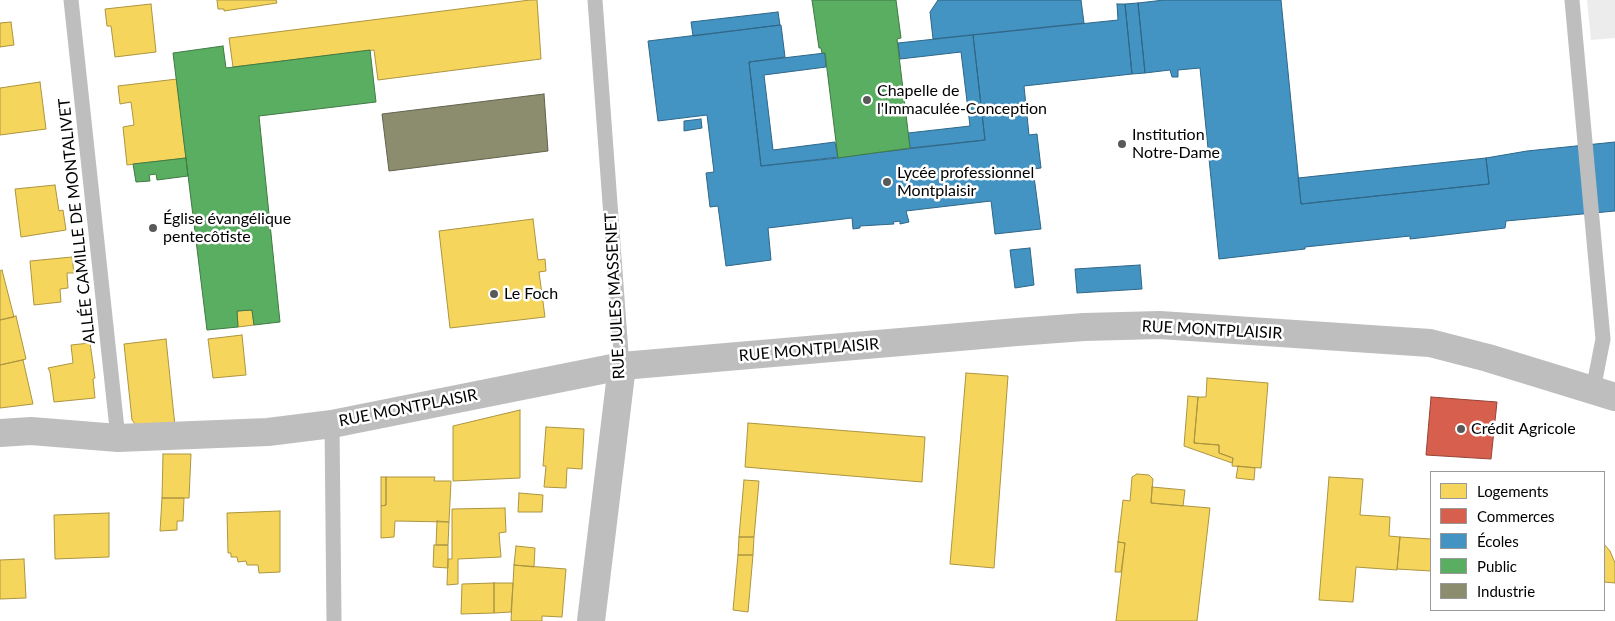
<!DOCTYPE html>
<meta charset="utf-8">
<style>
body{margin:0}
#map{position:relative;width:1615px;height:621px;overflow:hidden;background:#fff;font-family:Lato,sans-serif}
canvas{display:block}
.legend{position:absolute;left:1430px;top:471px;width:175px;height:140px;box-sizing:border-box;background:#fff;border:1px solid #999;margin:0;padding:6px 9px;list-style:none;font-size:15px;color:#000}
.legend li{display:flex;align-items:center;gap:10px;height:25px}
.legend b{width:25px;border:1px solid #999}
</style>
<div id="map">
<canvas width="1615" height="621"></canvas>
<ul class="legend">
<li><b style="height:14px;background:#f6d55c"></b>Logements</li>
<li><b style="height:14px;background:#d6604d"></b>Commerces</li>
<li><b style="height:14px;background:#4393c3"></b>Écoles</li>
<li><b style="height:14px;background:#5aae61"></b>Public</li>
<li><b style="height:14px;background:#8c8c6e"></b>Industrie</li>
</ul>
</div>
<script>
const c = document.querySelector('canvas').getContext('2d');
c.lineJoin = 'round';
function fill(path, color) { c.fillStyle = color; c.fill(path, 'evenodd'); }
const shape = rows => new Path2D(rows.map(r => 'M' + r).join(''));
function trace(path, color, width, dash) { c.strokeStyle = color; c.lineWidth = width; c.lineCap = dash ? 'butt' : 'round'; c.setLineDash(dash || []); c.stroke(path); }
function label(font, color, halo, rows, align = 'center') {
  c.font = font + ' Lato,sans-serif'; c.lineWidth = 5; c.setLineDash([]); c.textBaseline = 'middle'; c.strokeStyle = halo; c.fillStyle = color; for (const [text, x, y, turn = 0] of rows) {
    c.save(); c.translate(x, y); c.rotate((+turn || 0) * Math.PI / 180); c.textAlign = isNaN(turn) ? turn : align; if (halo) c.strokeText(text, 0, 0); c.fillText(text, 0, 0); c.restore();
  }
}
fill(shape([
 [1587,0,1615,0,1615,38,1591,40]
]), '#ececec');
const homes = shape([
 [217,0,276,0,277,3,224,11,224,9,218,9,217,0],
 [530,0,537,0,541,59,378,80,374,50,233,67,229,38,530,0],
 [151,4,156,52,115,57,111,26,107,26,105,9,151,4],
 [11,22,14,45,0,47,0,23,11,22],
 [177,79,186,158,127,165,123,127,134,125,131,102,120,104,118,86,177,79],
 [40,82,46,129,0,135,0,88,40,82],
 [55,185,59,211,63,210,66,230,21,237,15,189,55,185],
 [533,219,538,260,545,259,546,271,539,272,545,317,450,328,439,231,533,219],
 [72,257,74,273,67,273,68,288,60,289,61,302,34,305,30,261,72,257],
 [2,270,14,317,0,320,0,271,2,270],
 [252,310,254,325,238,327,237,311,252,310],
 [16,316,26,359,0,365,0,320,16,316],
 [242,335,246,375,213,378,208,339,242,335],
 [166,339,175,426,136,425,132,420,124,344,166,339],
 [90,343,95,378,93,379,95,398,54,402,50,372,48,368,73,363,71,345,90,343],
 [23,360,33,404,0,408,0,365,23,360],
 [966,373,1008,376,994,568,950,564,966,373],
 [1207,378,1268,383,1261,468,1232,466,1233,458,1219,453,1219,445,1194,443,1198,397,1206,397,1207,378],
 [1188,396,1198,397,1194,443,1219,445,1219,453,1233,458,1232,463,1184,446,1188,396],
 [520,410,520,478,453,481,453,426,520,410],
 [748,423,925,437,922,482,745,467,748,423],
 [546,427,584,429,582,469,567,468,566,488,544,487,546,466,543,466,546,427],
 [163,454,191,454,189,498,162,498,163,454],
 [1238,466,1255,468,1254,480,1236,478,1238,466],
 [1137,474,1149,475,1153,479,1151,503,1210,508,1197,621,1116,621,1125,543,1118,542,1123,500,1130,501,1132,477,1137,474],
 [381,477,386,477,386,505,381,506,381,477],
 [386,477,435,477,434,481,451,481,449,522,395,521,394,537,381,538,381,506,386,505,386,477],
 [1329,477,1363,479,1360,515,1390,517,1389,536,1400,537,1397,570,1356,567,1353,602,1319,600,1329,477],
 [744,480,759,481,754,537,739,537,744,480],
 [1152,487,1185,490,1183,506,1151,503,1152,487],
 [519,493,543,495,542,512,518,512,519,493],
 [162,498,184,498,183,521,177,521,177,530,160,531,162,498],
 [505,508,506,532,499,533,501,557,458,559,458,584,447,585,448,559,452,559,452,509,505,508],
 [280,511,280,572,259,573,258,565,247,565,246,561,238,562,237,557,231,557,231,553,228,553,227,513,280,511],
 [109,513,109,557,55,559,54,515,109,513],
 [437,521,449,522,448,545,436,545,437,521],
 [739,537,754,537,753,555,738,555,739,537],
 [1400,537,1431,539,1431,571,1397,569,1400,537],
 [1118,542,1125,543,1121,572,1115,572,1118,542],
 [1604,544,1610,551,1615,563,1615,583,1604,582,1604,544],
 [434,545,448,545,448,568,433,567,434,545],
 [516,546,535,548,534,567,514,565,516,546],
 [738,555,753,555,748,612,733,610,738,555],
 [24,559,26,598,0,599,0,560,24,559],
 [514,565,566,569,562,617,542,616,542,621,511,621,514,565],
 [494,583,494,613,461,614,462,584,494,583],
 [494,583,513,583,511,612,494,613,494,583]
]);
fill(homes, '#f6d55c');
trace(homes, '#ac9540', 1);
const shops = shape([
 [1431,397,1497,402,1491,459,1426,455,1431,397]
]);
fill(shops, '#d6604d');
trace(shops, '#964336', 1);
const schools = shape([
 [938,0,1081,0,1084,23,933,39,930,12,938,0],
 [1164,0,1281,0,1301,204,1489,184,1486,158,1527,151,1615,142,1615,211,1506,221,1505,228,1410,239,1410,236,1305,247,1305,249,1219,259,1200,68,1178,70,1178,77,1172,77,1170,70,1145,73,1138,3,1164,0],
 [1138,3,1145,73,1132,74,1125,4,1138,3],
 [1117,4,1125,4,1132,74,1024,86,1029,135,1037,134,1041,168,1033,169,1041,229,995,234,991,201,906,211,909,222,900,224,900,221,893,222,894,224,860,226,860,228,853,229,852,218,768,228,771,260,726,266,718,206,710,207,706,173,714,172,707,115,658,121,648,41,781,25,785,57,749,62,761,166,985,140,973,35,1118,20,1117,4],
 [778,12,780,25,693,36,691,22,778,12],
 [973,35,985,140,910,148,908,133,970,126,961,52,900,59,898,43,973,35],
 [825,53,826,67,764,75,773,150,835,142,838,158,761,166,749,62,825,53],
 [701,119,702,128,684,131,684,121,701,119],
 [1486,158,1489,184,1301,204,1298,178,1486,158],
 [1030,248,1034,285,1015,288,1010,250,1030,248],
 [1140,265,1142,289,1077,293,1075,269,1140,265]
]);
fill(schools, '#4393c3');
trace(schools, '#2f6788', 1);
const public = shape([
 [812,0,896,0,901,38,897,39,910,148,838,158,825,53,822,53,821,48,819,48,812,0],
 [223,46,226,68,370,50,376,102,259,116,280,322,254,325,252,310,237,311,238,327,207,330,173,53,223,46],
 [186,158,188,176,157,180,156,174,149,175,150,181,136,182,133,164,186,158]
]);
fill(public, '#5aae61');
trace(public, '#3f7a44', 1);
const industry = shape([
 [544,94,548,151,389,171,382,114,544,94]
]);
fill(industry, '#8c8c6e');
trace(industry, '#62624d', 1);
trace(shape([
 [71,0,118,438],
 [595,0,622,366],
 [1572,0,1603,339,1593,390],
 [332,424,334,621]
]), '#bebebe', 15);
trace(shape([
 [591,621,622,366]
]), '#bebebe', 28);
trace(shape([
 [0,433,31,431,118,438,268,432,332,424,622,366,1017,332,1084,327,1160,325,1430,343,1488,358,1615,397]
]), '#bebebe', 28);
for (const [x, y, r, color] of [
 [867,100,5,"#595959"],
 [1122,144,5,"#595959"],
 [887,182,5,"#595959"],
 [153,228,5,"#595959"],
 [494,294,5,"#595959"],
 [1461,429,5,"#595959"]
]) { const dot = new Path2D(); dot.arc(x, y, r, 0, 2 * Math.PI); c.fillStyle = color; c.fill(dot); trace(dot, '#fff', 2); }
label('16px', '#000', '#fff', [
 ["Chapelle de",877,91],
 ["l'Immaculée-Conception",877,109],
 ["Institution",1132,135],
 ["Notre-Dame",1132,153],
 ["Lycée professionnel",897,173],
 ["Montplaisir",897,191],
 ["Église évangélique",163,219],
 ["pentecôtiste",163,237],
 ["Le Foch",504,294],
 ["Crédit Agricole",1471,429]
], 'left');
label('16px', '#000', '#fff', [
 ["ALLÉE CAMILLE DE MONTALIVET",77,221,-96],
 ["RUE JULES MASSENET",615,296,-93],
 ["RUE MONTPLAISIR",1212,330,3],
 ["RUE MONTPLAISIR",809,350,-5],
 ["RUE MONTPLAISIR",408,408,-11]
]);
</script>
